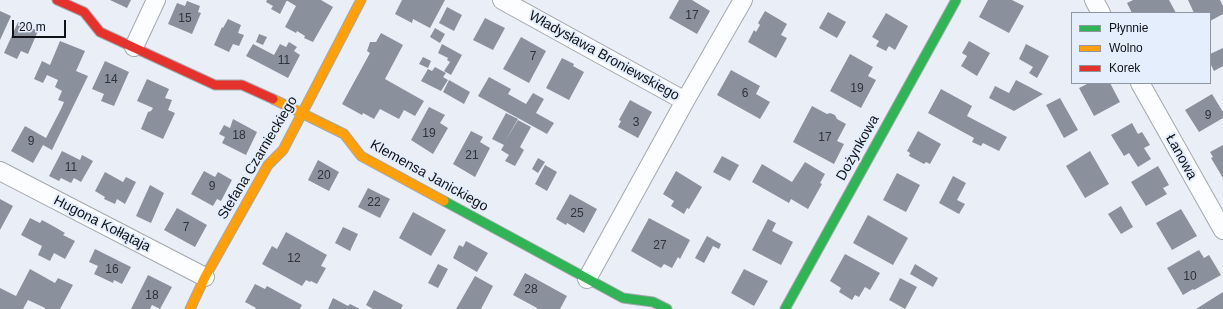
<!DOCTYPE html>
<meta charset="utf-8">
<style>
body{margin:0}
#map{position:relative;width:1223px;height:309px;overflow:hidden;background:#eaeff7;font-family:Arial,sans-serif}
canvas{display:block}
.legend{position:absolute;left:1071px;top:12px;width:140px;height:72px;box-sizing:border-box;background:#e5eefc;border:1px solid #8f96a1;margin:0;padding:5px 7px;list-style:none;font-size:12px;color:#0f1318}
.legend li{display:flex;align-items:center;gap:8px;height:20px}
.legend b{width:20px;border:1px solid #8f96a1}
.scale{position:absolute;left:12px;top:20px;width:54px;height:18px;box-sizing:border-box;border:2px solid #0f1318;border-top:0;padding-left:5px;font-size:12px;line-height:14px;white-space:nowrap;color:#0f1318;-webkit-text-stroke:3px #e5eefc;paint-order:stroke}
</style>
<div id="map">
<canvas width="1223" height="309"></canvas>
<ul class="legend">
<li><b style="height:5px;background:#30b455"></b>Płynnie</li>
<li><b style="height:5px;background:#ff9f0a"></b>Wolno</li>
<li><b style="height:5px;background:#e5322d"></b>Korek</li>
</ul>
<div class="scale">20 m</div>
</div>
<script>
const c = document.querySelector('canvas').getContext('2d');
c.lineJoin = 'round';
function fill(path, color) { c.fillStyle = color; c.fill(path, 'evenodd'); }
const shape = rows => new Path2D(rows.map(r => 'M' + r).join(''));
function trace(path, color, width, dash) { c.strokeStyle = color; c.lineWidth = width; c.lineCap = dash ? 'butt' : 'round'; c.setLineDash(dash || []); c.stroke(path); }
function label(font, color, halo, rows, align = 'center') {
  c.font = font + ' Arial,sans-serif'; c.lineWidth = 4; c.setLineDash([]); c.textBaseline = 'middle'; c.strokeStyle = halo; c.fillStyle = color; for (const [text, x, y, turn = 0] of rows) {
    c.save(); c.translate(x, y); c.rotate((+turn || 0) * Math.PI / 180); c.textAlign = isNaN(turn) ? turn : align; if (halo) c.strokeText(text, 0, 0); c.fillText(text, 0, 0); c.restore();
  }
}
fill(shape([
 [110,0,131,0,127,8],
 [267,0,287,0,280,14,271,9,273,6,266,2],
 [286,0,321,0,333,7,313,42,304,38,305,36,297,31,296,33,285,27,296,6],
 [402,0,445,0,430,28,413,19,412,23,395,14],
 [679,0,692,0,710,11,697,34,669,18],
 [988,0,1012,0,1024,6,1009,33,979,17],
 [1133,0,1169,0,1176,13,1132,13,1127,3],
 [1188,0,1220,0,1223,6,1223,14,1210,21,1210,13,1194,13],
 [187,1,200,6,198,12,201,13,192,34,168,24,177,3,185,6],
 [447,7,462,15,454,31,439,23],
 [0,11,11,16,0,40],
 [765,11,787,24,781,35,787,38,776,58,748,42,754,30,756,32,760,25,758,23],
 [828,12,846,22,837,38,819,28],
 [886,13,908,26,895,50,889,46,886,51,876,46,879,41,872,37],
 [485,18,505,28,493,50,473,40],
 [228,19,241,25,238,33,244,35,239,46,233,44,229,52,214,45,222,27,223,28],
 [18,22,38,31,28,54,21,51,17,59,4,53],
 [435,28,445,34,440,43,430,37],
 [381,33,403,45,385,79,424,101,415,116,404,110,399,119,380,109,374,119,363,113,362,115,342,104,370,53,367,51,370,42,376,42],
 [259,34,267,37,263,45,256,42],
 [521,37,546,51,529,83,503,69],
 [60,41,85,51,76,71,88,76,52,150,43,145,33,163,11,151,25,126,46,138,61,109,64,102,58,100,62,91,55,87,58,80,47,75,43,83,34,79,42,61,50,65],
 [969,41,990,53,977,76,961,66,967,56,962,53],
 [289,42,297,47,294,51,300,55,288,78,246,56,253,44,274,55,280,44,286,47],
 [442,44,462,55,451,75,444,71,450,62,447,60,448,58,438,53],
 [1026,44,1049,56,1037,78,1029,73,1033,67,1019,59],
 [1223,48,1223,66,1214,71,1210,63,1210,54],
 [850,54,873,67,868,76,876,80,861,108,830,91],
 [423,57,431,61,428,68,419,64],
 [562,58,574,64,573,66,584,72,569,100,546,88],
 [105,61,129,72,114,106,101,101,104,94,92,89],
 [435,67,446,73,443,77,448,80,441,91,421,81,428,69,432,71],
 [731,70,760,86,756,94,770,102,760,119,717,95],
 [489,77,511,89,508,94,526,104,533,93,544,99,536,113,554,123,547,134,478,96],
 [147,79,169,89,165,98,172,100,168,110,175,113,163,139,141,129,148,112,151,111,153,108,137,101],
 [449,80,470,92,464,104,443,92],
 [1016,80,1043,94,1014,111,989,98,995,86,1009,93],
 [1089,83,1110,83,1120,102,1094,116,1079,88],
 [941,89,972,106,967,116,1007,137,999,151,983,143,981,146,972,142,974,138,928,113],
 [1212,94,1223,112,1223,118,1199,132,1185,110],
 [1060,98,1078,130,1064,138,1046,105],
 [630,100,652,112,638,138,618,127,621,121,619,120],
 [812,106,827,114,830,113,835,115,837,119,846,124,837,141,844,144,834,164,793,142],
 [429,107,445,115,440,123,448,128,433,154,411,140],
 [506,113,518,119,504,143,518,120,531,127,520,147,524,150,515,166,505,161,509,155,501,150,504,145,492,139],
 [233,119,257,132,246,155,222,143,225,137,219,134,224,125,230,128],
 [1132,123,1138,134,1142,132,1150,145,1144,148,1151,159,1138,167,1129,153,1124,156,1111,135],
 [471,131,483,137,480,142,490,148,475,177,453,164],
 [918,131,941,144,930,164,926,162,924,164,909,156,910,153,907,151],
 [1223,145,1223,178,1211,158,1213,157,1210,152],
 [62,151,80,160,82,155,93,161,81,182,74,178,71,183,61,178,59,181,49,176],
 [1090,151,1109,184,1085,198,1066,166],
 [722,156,739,165,730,181,713,172],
 [538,158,545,162,538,173,532,169],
 [318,160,339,172,329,191,308,180],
 [805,162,825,174,820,183,822,184,808,209,791,199,789,203,752,182,762,164,792,182],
 [545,165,557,172,547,191,535,184],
 [1158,166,1169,185,1163,188,1167,194,1146,206,1131,182],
 [204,171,215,177,218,172,232,180,221,201,217,199,213,206,191,194],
 [676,171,702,187,689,209,687,208,684,214,671,206,674,201,663,194],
 [105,172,123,182,126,177,136,182,125,204,117,199,115,204,104,199,105,197,95,191],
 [897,173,920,185,906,212,883,200],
 [953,176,966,183,957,200,965,204,959,214,939,203],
 [150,185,164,193,151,223,136,216],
 [368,188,390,199,380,218,358,207],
 [570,194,597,209,584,233,567,223,566,225,556,219],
 [0,199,13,206,0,230],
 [1121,206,1133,227,1121,234,1108,214],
 [177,208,207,225,195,247,164,230],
 [1181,209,1197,236,1172,250,1156,223],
 [413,212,446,230,431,256,399,238],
 [868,215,908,238,893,265,853,243],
 [30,218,40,223,42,220,53,226,65,233,63,235,75,241,65,259,54,253,50,261,38,255,42,246,21,235],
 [649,218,690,240,680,259,678,257,672,268,664,264,661,268,631,251],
 [768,219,776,223,772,231,793,242,781,265,752,250],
 [343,227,358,234,350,251,335,243],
 [286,232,327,255,321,266,326,268,317,284,311,281,310,282,306,280,302,286,262,264,272,246,277,249],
 [707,236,721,244,719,249,713,246,704,263,695,258],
 [466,241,488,253,477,272,453,258,459,245,463,247],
 [95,249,131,267,122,284,114,280,113,283,94,274,98,266,89,262],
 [1199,250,1204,258,1209,255,1221,275,1194,290,1193,289,1183,295,1167,268],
 [845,254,880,273,870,290,865,287,859,297,855,295,852,300,839,292,841,288,830,281],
 [438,264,448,269,438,288,428,283],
 [915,264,938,278,933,287,910,274],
 [30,269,55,283,58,278,73,285,60,309,45,309,45,308,28,300,23,309,0,309,0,288,16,296],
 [744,269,768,281,754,306,731,293],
 [525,273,567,296,560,309,537,309,537,308,513,295],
 [148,275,172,287,160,309,152,305,150,309,131,309],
 [475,276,493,286,481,309,456,309],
 [900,278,917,287,905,309,889,300],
 [255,284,265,289,267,286,302,305,300,309,255,309,256,308,245,302],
 [374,290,403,305,401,309,373,309,366,305],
 [1223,292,1223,309,1196,309],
 [333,298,348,306,350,304,360,309,328,309]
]), '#8a919d');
const street = shape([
 [502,0,685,101],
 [1094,0,1101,13],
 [134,47,156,0],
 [1140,83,1223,230],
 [0,171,205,277],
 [587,279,685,101,743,0]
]);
const fast = shape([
 [444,201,623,298,653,302,667,309],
 [785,309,956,0]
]);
const slow = shape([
 [273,99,344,134,361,156,444,201],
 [190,309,205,277,268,165,283,150,361,0]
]);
const jam = shape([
 [57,0,84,12,100,32,215,85,242,85,273,99]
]);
trace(street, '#a3a8ae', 20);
trace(fast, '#a3a8ae', 11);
trace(slow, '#a3a8ae', 11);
trace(jam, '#a3a8ae', 11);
trace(street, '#fcfdfe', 18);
trace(fast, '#30b455', 9);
trace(slow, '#ff9f0a', 9);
trace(jam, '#e5322d', 9);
label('12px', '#2e3239', null, [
 ["17",692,16],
 ["15",185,19],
 ["7",533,57],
 ["11",284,61],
 ["14",111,80],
 ["19",857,89],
 ["6",745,94],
 ["9",1208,116],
 ["3",636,123],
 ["19",429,134],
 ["18",239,136],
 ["17",825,138],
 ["9",31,142],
 ["21",472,156],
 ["11",71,168],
 ["20",324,176],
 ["9",212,187],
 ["22",374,203],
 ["25",577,214],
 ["7",186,228],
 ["27",660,246],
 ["12",294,259],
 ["16",112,270],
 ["10",1190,277],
 ["28",531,290],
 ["18",152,296]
]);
label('14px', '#0f1318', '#e5eefc', [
 ["Władysława Broniewskiego",604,56,29],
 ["Dożynkowa",858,148,-61],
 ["Łanowa",1181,157,61],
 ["Stefana Czarnieckiego",258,158,-59],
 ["Klemensa Janickiego",429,176,29],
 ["Hugona Kołłątaja",102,224,27]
]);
</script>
